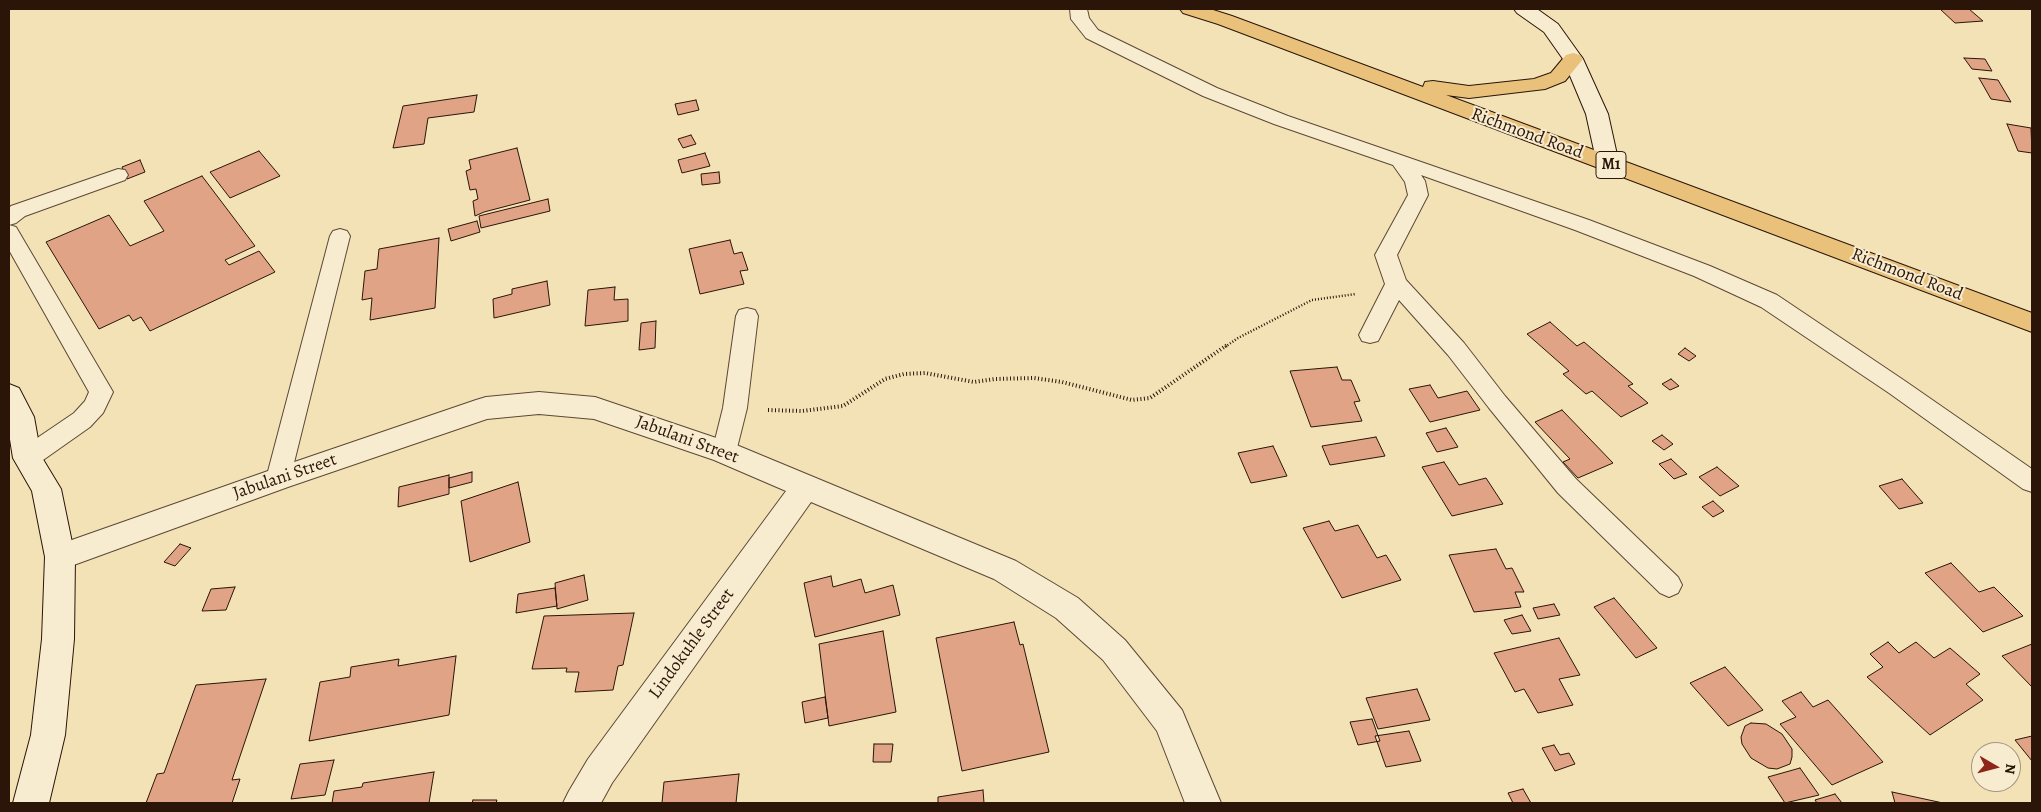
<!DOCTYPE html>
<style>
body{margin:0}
#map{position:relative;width:2041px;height:812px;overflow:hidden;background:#f2e2b6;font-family:Alegreya,serif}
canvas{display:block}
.frame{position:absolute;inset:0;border:10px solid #2a1508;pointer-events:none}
.north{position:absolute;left:1971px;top:742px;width:50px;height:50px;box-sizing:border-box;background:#f7ecd0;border:1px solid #a59680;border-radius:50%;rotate:98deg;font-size:14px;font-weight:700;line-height:20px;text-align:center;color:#2a1508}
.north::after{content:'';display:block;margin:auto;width:18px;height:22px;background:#8f2418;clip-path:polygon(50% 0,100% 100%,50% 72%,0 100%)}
</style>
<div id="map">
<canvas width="2041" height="812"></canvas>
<div class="frame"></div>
<div class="north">N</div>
</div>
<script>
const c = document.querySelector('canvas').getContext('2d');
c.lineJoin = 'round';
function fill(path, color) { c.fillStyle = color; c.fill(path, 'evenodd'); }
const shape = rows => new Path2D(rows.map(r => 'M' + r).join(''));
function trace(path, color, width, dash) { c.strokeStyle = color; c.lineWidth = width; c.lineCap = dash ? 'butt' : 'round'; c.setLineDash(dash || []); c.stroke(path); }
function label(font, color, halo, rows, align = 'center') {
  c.font = font + ' Alegreya,serif'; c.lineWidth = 4; c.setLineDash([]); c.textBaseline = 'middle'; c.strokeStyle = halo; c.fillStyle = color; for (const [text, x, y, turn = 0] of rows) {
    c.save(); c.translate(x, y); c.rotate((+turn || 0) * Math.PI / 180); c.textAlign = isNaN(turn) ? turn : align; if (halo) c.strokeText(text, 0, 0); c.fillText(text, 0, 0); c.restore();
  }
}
const building = shape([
 [1940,9,1969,9,1983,21,1955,23,1940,9],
 [1964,58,1985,59,1992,71,1972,69,1964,58],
 [1979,78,1998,80,2011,102,1991,99,1979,78],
 [477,95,474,112,428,118,424,144,393,148,403,106,477,95],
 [696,100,699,110,678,115,675,104,696,100],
 [2007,124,2031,128,2032,153,2018,151,2007,124],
 [691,135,696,144,683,148,678,139,691,135],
 [517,148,530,200,484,212,475,216,473,201,478,199,476,189,470,190,466,171,471,169,469,160,517,148],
 [259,151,280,176,230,198,210,172,259,151],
 [705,153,710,166,682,173,678,160,705,153],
 [140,160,145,172,127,179,122,167,140,160],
 [719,172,720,183,702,185,701,174,719,172],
 [202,176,255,246,225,260,229,265,259,251,275,272,150,331,141,317,133,321,129,315,99,329,46,242,109,215,130,246,164,231,144,201,202,176],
 [548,199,550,211,481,228,479,216,548,199],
 [477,221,480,232,451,241,448,229,477,221],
 [439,238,435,308,370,320,372,298,362,300,365,271,377,269,379,249,439,238],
 [730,240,734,254,742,252,748,270,740,271,744,284,700,294,689,249,730,240],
 [547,281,550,305,494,318,493,299,512,294,512,289,547,281],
 [615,287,614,300,628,299,628,321,585,326,588,290,615,287],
 [656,321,655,348,639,350,641,323,656,321],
 [1550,322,1577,346,1584,342,1633,384,1628,386,1648,403,1621,417,1592,391,1586,394,1563,374,1569,371,1527,334,1550,322],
 [1685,348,1696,356,1689,361,1678,354,1685,348],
 [1337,367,1342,380,1351,380,1360,401,1354,402,1362,421,1311,427,1290,371,1337,367],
 [1671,379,1679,386,1670,390,1662,384,1671,379],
 [1430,385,1438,398,1467,391,1480,410,1430,422,1409,389,1430,385],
 [1562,410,1613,463,1578,478,1563,462,1570,459,1535,422,1562,410],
 [1446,428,1458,447,1437,452,1426,433,1446,428],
 [1662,435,1673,444,1664,450,1652,441,1662,435],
 [1376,437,1385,456,1330,465,1322,446,1376,437],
 [1273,446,1287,476,1251,483,1238,453,1273,446],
 [1671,459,1687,474,1674,479,1659,464,1671,459],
 [1444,462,1459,485,1486,478,1503,504,1452,516,1422,467,1444,462],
 [1717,467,1739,486,1720,496,1699,477,1717,467],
 [472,472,472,482,449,488,449,478,472,472],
 [449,475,449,494,398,507,399,487,449,475],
 [1902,479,1923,503,1899,509,1879,486,1902,479],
 [518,482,530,542,470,562,461,501,518,482],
 [1713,501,1724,511,1713,517,1702,507,1713,501],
 [1329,521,1335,531,1358,525,1377,558,1386,555,1401,580,1342,598,1303,528,1329,521],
 [180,544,191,548,175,566,164,562,180,544],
 [1496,549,1506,569,1512,568,1524,592,1515,592,1521,607,1474,612,1449,555,1496,549],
 [1951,563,1979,592,1994,587,2023,616,1983,632,1925,573,1951,563],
 [584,575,588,600,557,609,555,583,584,575],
 [831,576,833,587,861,579,865,593,893,585,900,615,815,637,804,583,831,576],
 [235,587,226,610,202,611,211,589,235,587],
 [555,588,557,606,516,613,518,594,555,588],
 [1614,598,1657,648,1636,658,1594,607,1614,598],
 [1554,604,1560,615,1538,619,1533,608,1554,604],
 [634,613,623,665,618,666,613,690,575,692,579,672,566,672,567,668,532,669,544,616,634,613],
 [1522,615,1531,631,1512,634,1504,620,1522,615],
 [1014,622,1020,645,1023,644,1049,752,962,771,936,638,1014,622],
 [883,631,896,712,829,726,819,644,883,631],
 [1559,638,1580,675,1559,679,1573,705,1538,713,1524,689,1515,692,1494,653,1559,638],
 [1888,642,1899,653,1916,642,1934,658,1950,648,1980,674,1966,684,1983,700,1930,735,1867,677,1883,667,1870,654,1888,642],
 [2032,644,2032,687,2002,656,2032,644],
 [456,656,449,715,309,741,320,682,350,677,351,667,399,659,398,666,456,656],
 [1725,667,1763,710,1728,726,1690,683,1725,667],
 [266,679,232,780,240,779,232,803,146,803,157,774,164,773,196,685,266,679],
 [1417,689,1430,720,1378,729,1366,698,1417,689],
 [1801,692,1813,707,1828,700,1883,762,1832,785,1780,724,1796,717,1782,701,1801,692],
 [825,697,828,718,805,723,802,702,825,697],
 [1372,719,1380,741,1358,745,1350,722,1372,719],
 [1751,723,1766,724,1782,734,1792,749,1792,757,1790,764,1777,769,1768,768,1751,758,1742,744,1741,737,1745,726,1751,723],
 [1409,731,1421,761,1386,767,1375,736,1409,731],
 [2032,736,2032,761,2015,740,2032,736],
 [874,744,893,744,891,762,873,762,874,744],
 [1554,745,1560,755,1569,753,1575,764,1555,771,1542,748,1554,745],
 [334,760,325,795,291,799,300,764,334,760],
 [1800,768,1819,795,1785,803,1768,777,1800,768],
 [434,772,429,803,332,803,334,791,362,787,363,783,434,772],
 [739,774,736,803,662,803,664,782,739,774],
 [1523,789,1531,803,1513,803,1508,793,1523,789],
 [983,790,984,803,938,803,938,797,983,790],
 [1892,792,1943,803,1895,803,1892,792],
 [1835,794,1842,803,1817,803,1815,800,1835,794],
 [473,800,497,800,496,803,472,803,473,800]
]);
fill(building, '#e1a386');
trace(building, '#2a1508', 1);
const lane = shape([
 [1070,9,1087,9,1089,18,1098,30,1217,88,1288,116,1589,220,1710,266,1777,295,1905,381,2032,469,2032,492,2023,489,1889,393,1761,307,1694,276,1575,230,1421,175,1425,181,1428,195,1397,255,1406,280,1464,343,1505,396,1576,479,1678,577,1682,585,1678,593,1669,597,1660,593,1558,493,1489,408,1448,355,1399,300,1378,341,1370,343,1362,341,1359,335,1385,284,1375,255,1408,195,1405,182,1393,165,1274,124,1203,96,1086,38,1071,19,1070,9],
 [118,169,125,170,128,175,125,180,25,216,16,223,9,225,9,208,11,206,118,169],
 [9,225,16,227,113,392,103,413,90,427,36,465,27,468,18,465,15,458,18,451,74,413,85,401,89,392,9,250,9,225],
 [340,229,347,231,350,236,290,479,287,486,278,489,269,486,266,479,330,236,333,231,340,229],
 [747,308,755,310,758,316,747,408,736,452,733,459,724,462,715,459,712,452,723,408,736,316,739,310,747,308]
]);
const street = shape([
 [539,392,595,397,734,444,1016,561,1078,598,1125,640,1182,710,1221,803,1185,803,1157,731,1103,660,1056,618,994,579,811,502,612,783,601,803,563,803,569,791,588,759,786,491,714,460,594,419,539,414,487,419,288,487,60,570,49,566,45,557,49,548,268,471,476,400,486,397,539,392]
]);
const secondary = shape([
 [1514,9,1537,9,1558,24,1583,59,1608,114,1619,164,1616,169,1608,171,1600,169,1597,164,1586,114,1563,59,1544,32,1517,13,1514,9],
 [9,384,19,388,34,417,41,456,61,489,75,557,74,639,65,735,49,803,13,803,31,735,42,639,45,557,32,491,13,458,9,433,9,384]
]);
const highway = shape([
 [1180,9,1210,9,1232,16,1423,87,1425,82,1433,81,1469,86,1534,79,1551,73,1566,55,1573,53,1580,55,1583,59,1565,81,1545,89,1469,98,1446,95,2032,313,2032,332,1218,24,1183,13,1180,9]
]);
trace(lane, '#5c4834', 2);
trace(street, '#5c4834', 2);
trace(secondary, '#2a1508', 2);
trace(highway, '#2a1508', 2);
trace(shape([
 [1225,347,1238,338,1312,300,1356,294]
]), '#2a1508', 2.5, [1, 2]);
trace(shape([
 [768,410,802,411,843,406,885,379,904,374,925,373,974,382,995,379,1034,378,1062,382,1132,400,1150,398,1227,345]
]), '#2a1508', 4, [1, 2.5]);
fill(lane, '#f7ecd0');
fill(street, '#f7ecd0');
fill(secondary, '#f7ecd0');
fill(highway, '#e9c17b');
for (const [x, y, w] of [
 [1611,165,30]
]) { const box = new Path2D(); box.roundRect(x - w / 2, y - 13.5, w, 27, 4); c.fillStyle = '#f7ecd0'; c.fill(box); trace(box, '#2a1508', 1); }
label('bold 16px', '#2a1508', null, [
 ["M1",1611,165]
]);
label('18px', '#2a1508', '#f7ecd0', [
 ["Richmond Road",1527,134,20],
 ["Richmond Road",1907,275,21],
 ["Jabulani Street",687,440,20],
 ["Jabulani Street",285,477,-19],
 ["Lindokuhle Street",692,644,-54]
]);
</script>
